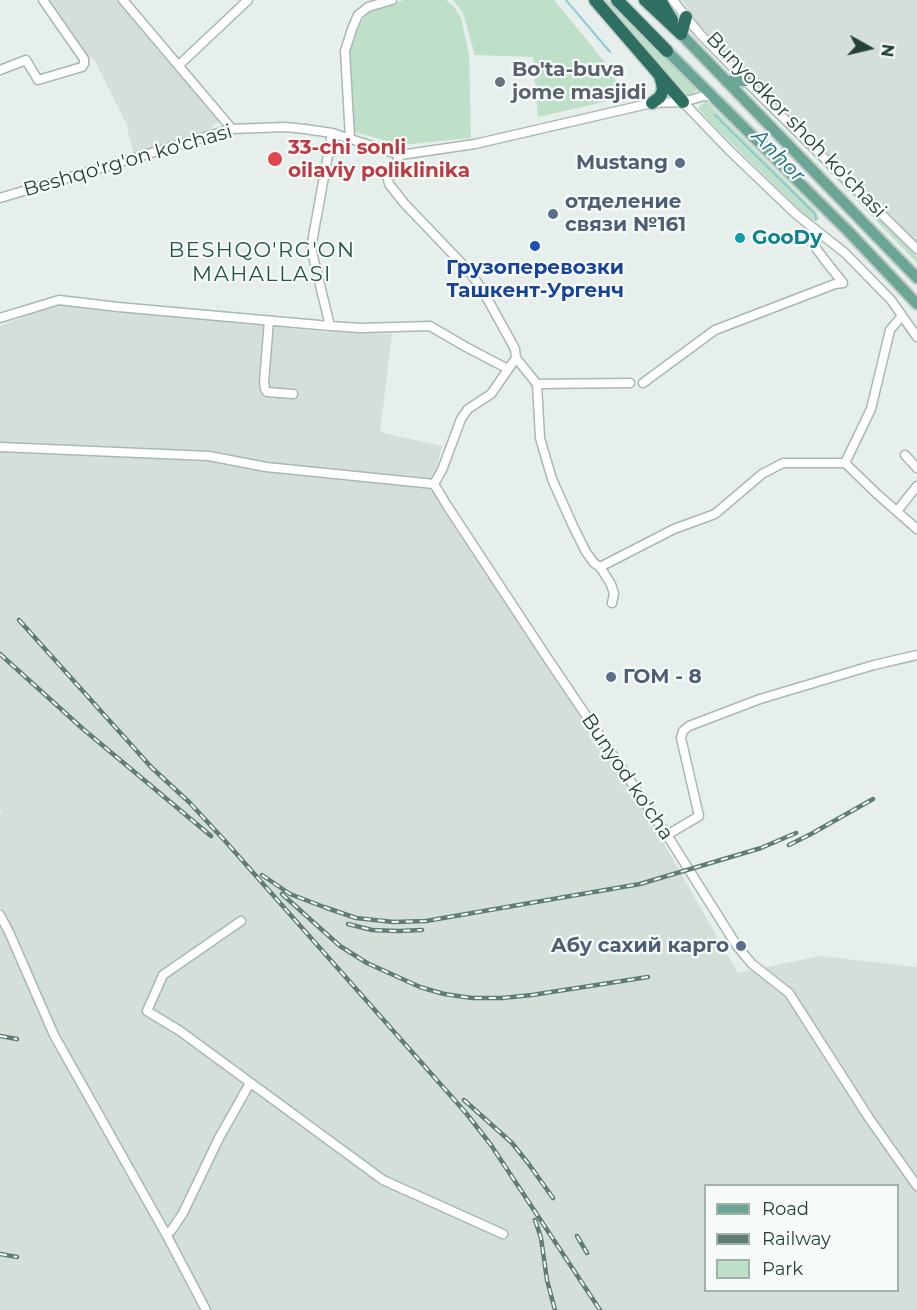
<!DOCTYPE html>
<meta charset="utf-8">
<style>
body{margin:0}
#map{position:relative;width:917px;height:1310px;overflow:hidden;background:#e6efeb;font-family:Montserrat,sans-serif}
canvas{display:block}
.legend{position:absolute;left:704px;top:1184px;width:195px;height:108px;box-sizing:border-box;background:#f7fbf9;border:2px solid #a3b1ad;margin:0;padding:8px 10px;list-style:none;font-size:18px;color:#24423a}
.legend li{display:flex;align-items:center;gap:12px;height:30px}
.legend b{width:30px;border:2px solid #a3b1ad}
.north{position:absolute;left:839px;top:18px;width:60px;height:60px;-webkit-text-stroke:4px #f7fbf9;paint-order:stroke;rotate:98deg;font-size:16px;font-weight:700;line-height:24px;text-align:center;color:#24423a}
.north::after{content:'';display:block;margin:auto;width:21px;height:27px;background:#24423a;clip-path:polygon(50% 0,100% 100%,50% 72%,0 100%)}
</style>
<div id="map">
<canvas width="917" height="1310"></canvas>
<ul class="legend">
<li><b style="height:8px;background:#6aa596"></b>Road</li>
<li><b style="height:8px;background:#5f7d75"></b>Railway</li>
<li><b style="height:16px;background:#bfe0c8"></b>Park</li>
</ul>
<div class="north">N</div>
</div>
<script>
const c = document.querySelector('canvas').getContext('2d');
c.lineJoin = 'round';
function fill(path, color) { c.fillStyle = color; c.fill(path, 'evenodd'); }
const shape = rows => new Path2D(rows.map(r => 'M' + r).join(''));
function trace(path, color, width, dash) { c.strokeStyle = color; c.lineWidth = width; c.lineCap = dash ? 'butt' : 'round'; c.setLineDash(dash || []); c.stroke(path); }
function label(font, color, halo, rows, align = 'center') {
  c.font = font + ' Montserrat,sans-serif'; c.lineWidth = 4.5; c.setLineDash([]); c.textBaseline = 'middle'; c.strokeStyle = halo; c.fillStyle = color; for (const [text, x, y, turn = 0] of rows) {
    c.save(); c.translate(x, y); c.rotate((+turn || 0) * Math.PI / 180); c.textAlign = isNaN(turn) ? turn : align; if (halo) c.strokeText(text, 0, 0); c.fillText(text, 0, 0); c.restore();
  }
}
fill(shape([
 [48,0,117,0,156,48,220,120,206,133,134,154,128,132,128,127,94,59,85,56],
 [682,0,917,0,917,241,761,88,693,18],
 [57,303,326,332,392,334,380,432,442,446,433,484,633,790,738,973,820,956,917,967,917,1310,0,1310,0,815,2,811,0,809,0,326],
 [706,1186,898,1186,898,1290,706,1290]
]), '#d4dfda');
fill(shape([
 [404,0,446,0,454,7,461,18,469,54,471,138,401,145,354,132,349,51,352,37,368,11],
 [453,0,554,0,613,72,621,98,538,117,533,57,475,55,463,13],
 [602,0,607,0,697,90,689,97],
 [746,89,749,89,917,257,917,263,830,172],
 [706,101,816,211,820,219,813,220,808,218,715,127,698,108]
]), '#bfe0c8');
trace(shape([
 [566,0,610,52],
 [715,115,815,214,816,220]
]), '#8ec9d4', 2);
const minor = shape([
 [123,0,232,129],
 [673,0,686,17,700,34,759,94,917,249],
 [179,65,248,0],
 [0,70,26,60,38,80,82,67,84,64,84,59,43,0],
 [683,102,729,150,797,215,845,253,891,300,917,337],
 [350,138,345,51,352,29,358,15,368,7,392,0],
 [400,155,388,179,389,184,404,203,468,270,482,289,515,349,516,358,537,384,630,383],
 [0,198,232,129,285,127,305,129,332,133,400,155,475,144,652,103,683,102,704,96,714,97],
 [0,318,59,300,118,307,330,326,361,328,430,326,466,347,508,369],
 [269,321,264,382,265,389,267,392,293,394],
 [330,326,311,248,332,133],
 [516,358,491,394,468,409,461,419,442,470,434,484,448,507,548,659,667,835,737,946,752,964,789,993,869,1118,917,1186],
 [643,383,715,330,835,284,843,283,824,259,810,240,814,228],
 [537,384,540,438,552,479,573,526,586,552,594,563,600,567,611,584,614,594,612,603],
 [0,447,209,456,266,467,434,484],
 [905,455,917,468],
 [845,463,871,409,890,330,902,316],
 [897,511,917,486],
 [600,567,674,529,715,514,762,474,783,463,845,463,877,494,917,529],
 [667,835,699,816,681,738,683,731,689,726,760,699,874,665,917,655],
 [0,915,9,932,54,1035,166,1234,206,1310],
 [241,921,163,975,147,1011,180,1031,383,1180,503,1234],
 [166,1234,171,1231,183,1213,219,1138,250,1083]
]);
const major = shape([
 [681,34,917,278],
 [667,51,849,232,917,304],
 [726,81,746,81]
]);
const highway = shape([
 [595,0,683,102],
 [617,0,667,51],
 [645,0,681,34],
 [660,0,672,20],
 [681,34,686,17],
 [652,103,660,97,663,90,662,83,660,76]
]);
trace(minor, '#a8b8b2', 11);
trace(major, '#c2cac8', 14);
trace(highway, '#c2cac8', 15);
trace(minor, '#fff', 8);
trace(major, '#6aa596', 10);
trace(highway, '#2f6f62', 12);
const rail = shape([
 [19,620,152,768,189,802,226,842,466,1113,491,1145,600,1310],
 [0,654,83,729,211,836],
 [789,845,811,834,873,799],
 [262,875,290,894,324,907,356,918,393,922,426,921,640,884,761,848,796,833],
 [282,894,340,946,367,963,420,987,444,994,472,998,502,998,532,995,648,977],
 [348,924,372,930,398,931,422,930],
 [0,1036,17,1039],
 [464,1100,512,1143,528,1163,553,1198],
 [535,1220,541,1238,547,1280,555,1310],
 [577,1236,587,1253],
 [0,1254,17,1257]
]);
trace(rail, '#5f7d75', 4.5);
trace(rail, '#f7fbf9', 2, [7]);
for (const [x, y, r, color] of [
 [500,82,6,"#6b7280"],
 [275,159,8,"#e0444e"],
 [680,163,6,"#5c6f8a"],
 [553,214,6,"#5c6f8a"],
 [740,238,6,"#0f9aa8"],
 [535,246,6,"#1a4fb4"],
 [611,677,6,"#5c6f8a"],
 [741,946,6,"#5c6f8a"]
]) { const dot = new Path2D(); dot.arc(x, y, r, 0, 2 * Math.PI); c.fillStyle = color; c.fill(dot); trace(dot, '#f7fbf9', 2); }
label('bold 20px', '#5b616d', '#f7fbf9', [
 ["Bo'ta-buva",512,70],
 ["jome masjidi",512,93]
], 'left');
label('20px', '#24423a', '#f7fbf9', [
 ["Bunyodkor shoh ko'chasi",796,125,46],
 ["Beshqo'rg'on ko'chasi",128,161,-16],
 ["Bunyod ko'cha",627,777,56]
]);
label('bold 20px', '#be3a42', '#f7fbf9', [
 ["33-chi sonli",288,148],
 ["oilaviy poliklinika",288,171]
], 'left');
label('bold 20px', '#4e5e75', '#f7fbf9', [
 ["Mustang",668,163],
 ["отделение",565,202,"left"],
 ["связи №161",565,225,"left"],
 ["ГОМ - 8",623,677,"left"],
 ["Абу сахий карго",729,946]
], 'right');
label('bold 20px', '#0d838f', '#f7fbf9', [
 ["GooDy",752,238]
], 'left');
label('bold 20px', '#164399', '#f7fbf9', [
 ["Грузоперевозки",535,268],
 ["Ташкент-Ургенч",535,291]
]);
label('italic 21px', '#1c6f80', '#f7fbf9', [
 ["Anhor",778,156,45]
]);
c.letterSpacing = '1.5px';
label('21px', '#1f5548', '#f7fbf9', [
 ["BESHQO'RG'ON",262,251],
 ["MAHALLASI",262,275]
]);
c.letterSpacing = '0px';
</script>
